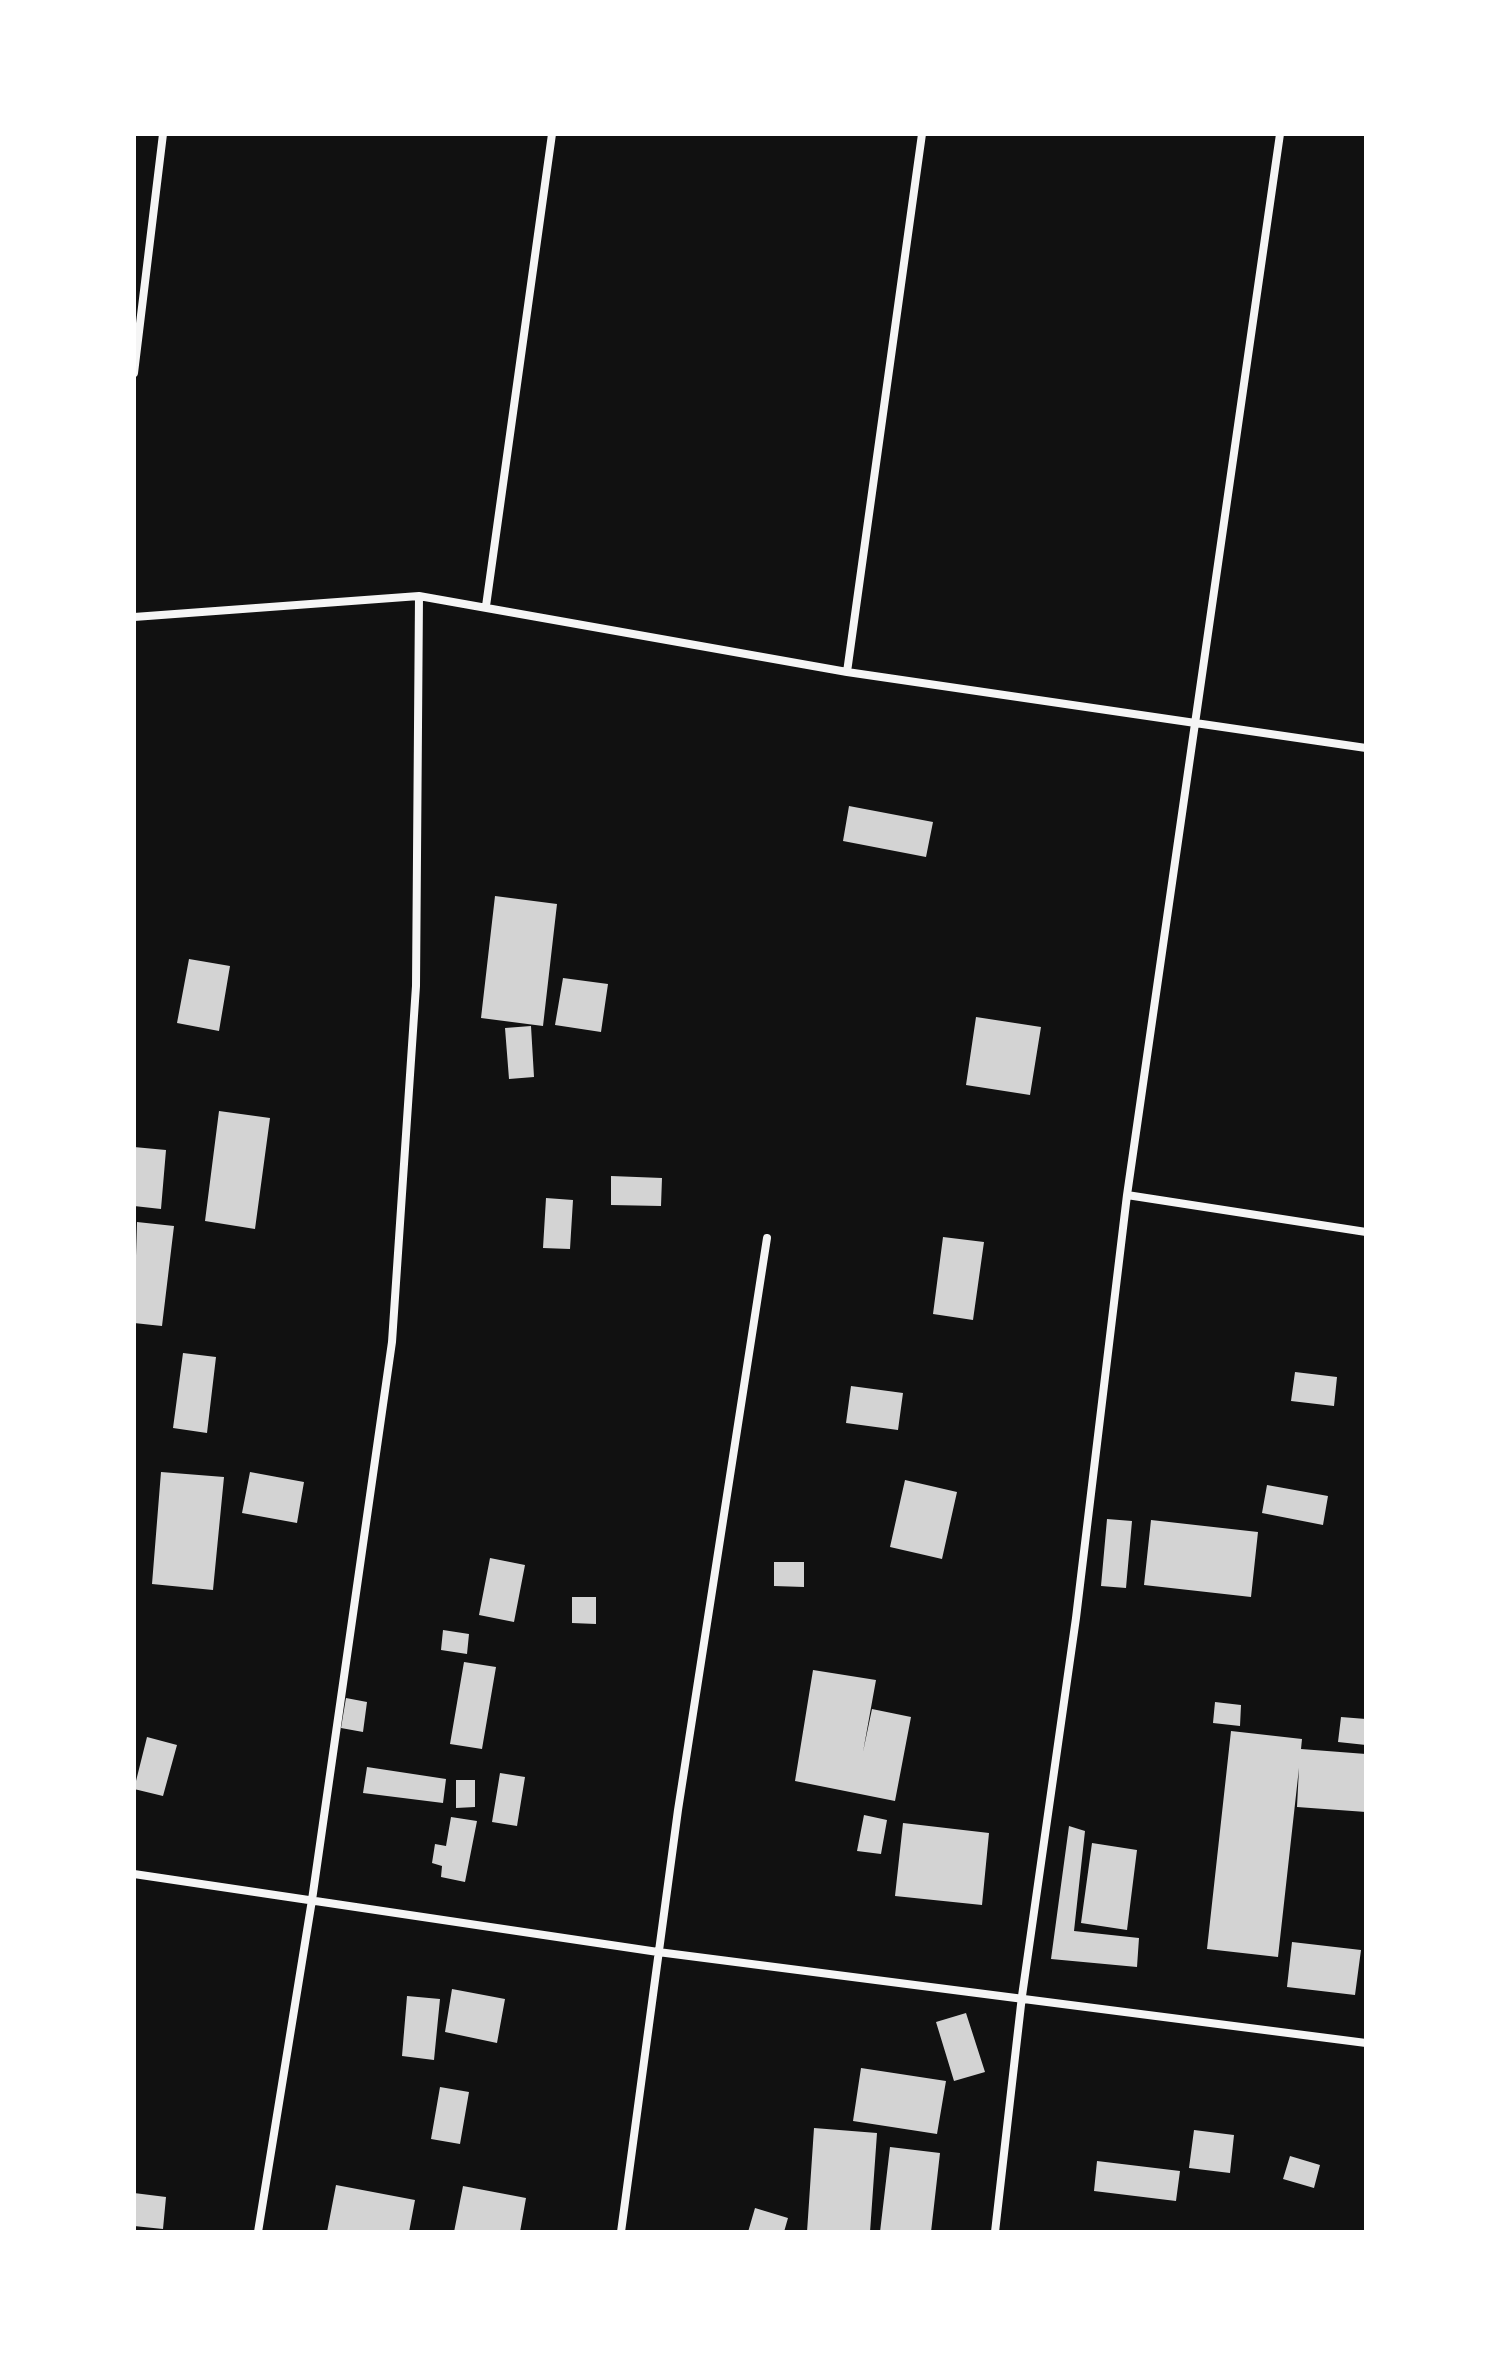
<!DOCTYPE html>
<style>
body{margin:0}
#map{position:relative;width:1500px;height:2366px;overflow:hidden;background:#111;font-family:"Exo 2",sans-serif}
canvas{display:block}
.frame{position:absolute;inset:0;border:136px solid #fff;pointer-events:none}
</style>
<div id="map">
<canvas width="1500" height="2366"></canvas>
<div class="frame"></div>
</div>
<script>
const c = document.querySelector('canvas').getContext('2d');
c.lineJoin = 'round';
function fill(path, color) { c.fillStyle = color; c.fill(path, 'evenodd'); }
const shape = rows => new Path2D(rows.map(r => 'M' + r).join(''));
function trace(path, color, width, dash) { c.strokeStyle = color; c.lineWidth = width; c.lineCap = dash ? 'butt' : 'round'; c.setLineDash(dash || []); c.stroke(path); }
fill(shape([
 [849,806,933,822,926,857,843,841],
 [495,896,557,904,543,1026,481,1018],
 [189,959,230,966,219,1031,177,1023],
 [563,978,608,984,601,1032,555,1025],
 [976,1017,1041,1027,1030,1095,966,1085],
 [531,1026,534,1077,509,1079,505,1028],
 [219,1111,270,1118,255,1229,205,1221],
 [134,1147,166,1150,161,1209,134,1206],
 [611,1176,662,1178,661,1206,611,1205],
 [546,1198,573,1200,570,1249,543,1248],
 [137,1222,174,1226,162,1326,134,1323],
 [943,1237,984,1242,973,1320,933,1314],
 [183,1353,216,1357,207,1433,173,1428],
 [1295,1372,1337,1377,1334,1406,1291,1401],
 [851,1386,903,1393,898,1430,846,1423],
 [161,1472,224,1477,213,1590,152,1584],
 [250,1472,304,1482,297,1523,242,1513],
 [905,1480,957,1492,942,1559,890,1547],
 [1267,1485,1328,1496,1323,1525,1262,1513],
 [1107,1519,1132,1521,1126,1588,1101,1586],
 [1151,1520,1258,1532,1251,1597,1144,1585],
 [490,1558,525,1565,514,1622,479,1615],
 [774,1562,804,1562,804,1587,774,1586],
 [572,1597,596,1597,596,1624,572,1623],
 [443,1630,469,1634,467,1654,441,1650],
 [464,1662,496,1667,482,1749,450,1744],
 [813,1670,876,1680,863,1752,872,1709,911,1717,895,1801,795,1781],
 [346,1698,367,1702,363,1732,341,1728],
 [1215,1702,1241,1705,1240,1726,1213,1723],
 [1341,1717,1366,1719,1366,1745,1338,1742],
 [1231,1731,1302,1739,1301,1749,1366,1754,1366,1812,1297,1807,1299,1768,1278,1957,1207,1949],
 [147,1737,177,1745,163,1796,134,1789],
 [367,1767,446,1779,443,1803,363,1793],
 [500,1773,525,1777,517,1826,492,1822],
 [456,1780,475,1780,475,1807,456,1808],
 [864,1815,887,1820,881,1854,857,1851],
 [451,1817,477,1821,465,1882,441,1877,442,1866,432,1863,435,1844,446,1846],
 [903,1823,989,1833,982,1905,895,1896],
 [1069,1826,1085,1831,1074,1931,1139,1938,1137,1967,1051,1959],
 [1092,1843,1137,1850,1127,1930,1081,1923],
 [1292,1942,1361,1950,1355,1995,1287,1987],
 [452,1989,505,1999,497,2043,445,2032],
 [407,1996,440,1999,434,2060,402,2056],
 [966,2013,985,2072,954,2081,936,2022],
 [861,2068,946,2081,937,2134,853,2121],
 [440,2087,469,2092,460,2144,431,2139],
 [814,2128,877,2133,870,2232,807,2232],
 [1194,2130,1234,2135,1230,2173,1189,2168],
 [890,2147,940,2153,931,2232,880,2232],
 [1290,2156,1320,2165,1314,2188,1283,2179],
 [1097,2161,1180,2171,1176,2201,1094,2191],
 [336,2185,415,2200,409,2232,327,2232],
 [463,2186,526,2198,520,2232,454,2232],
 [134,2193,166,2197,163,2229,134,2226],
 [755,2208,788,2218,784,2232,748,2232]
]), '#d3d3d3');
trace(shape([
 [134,373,163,134],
 [486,606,552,134],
 [134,617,419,596,847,672,1366,748],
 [847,672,922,134],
 [1127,1195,1366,1232],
 [134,1874,658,1952,1366,2043],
 [258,2232,312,1900,392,1342,416,986,419,596],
 [621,2232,678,1810,767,1238],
 [995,2232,1022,1996,1076,1618,1127,1195,1280,134]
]), '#f5f5f5', 8);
</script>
